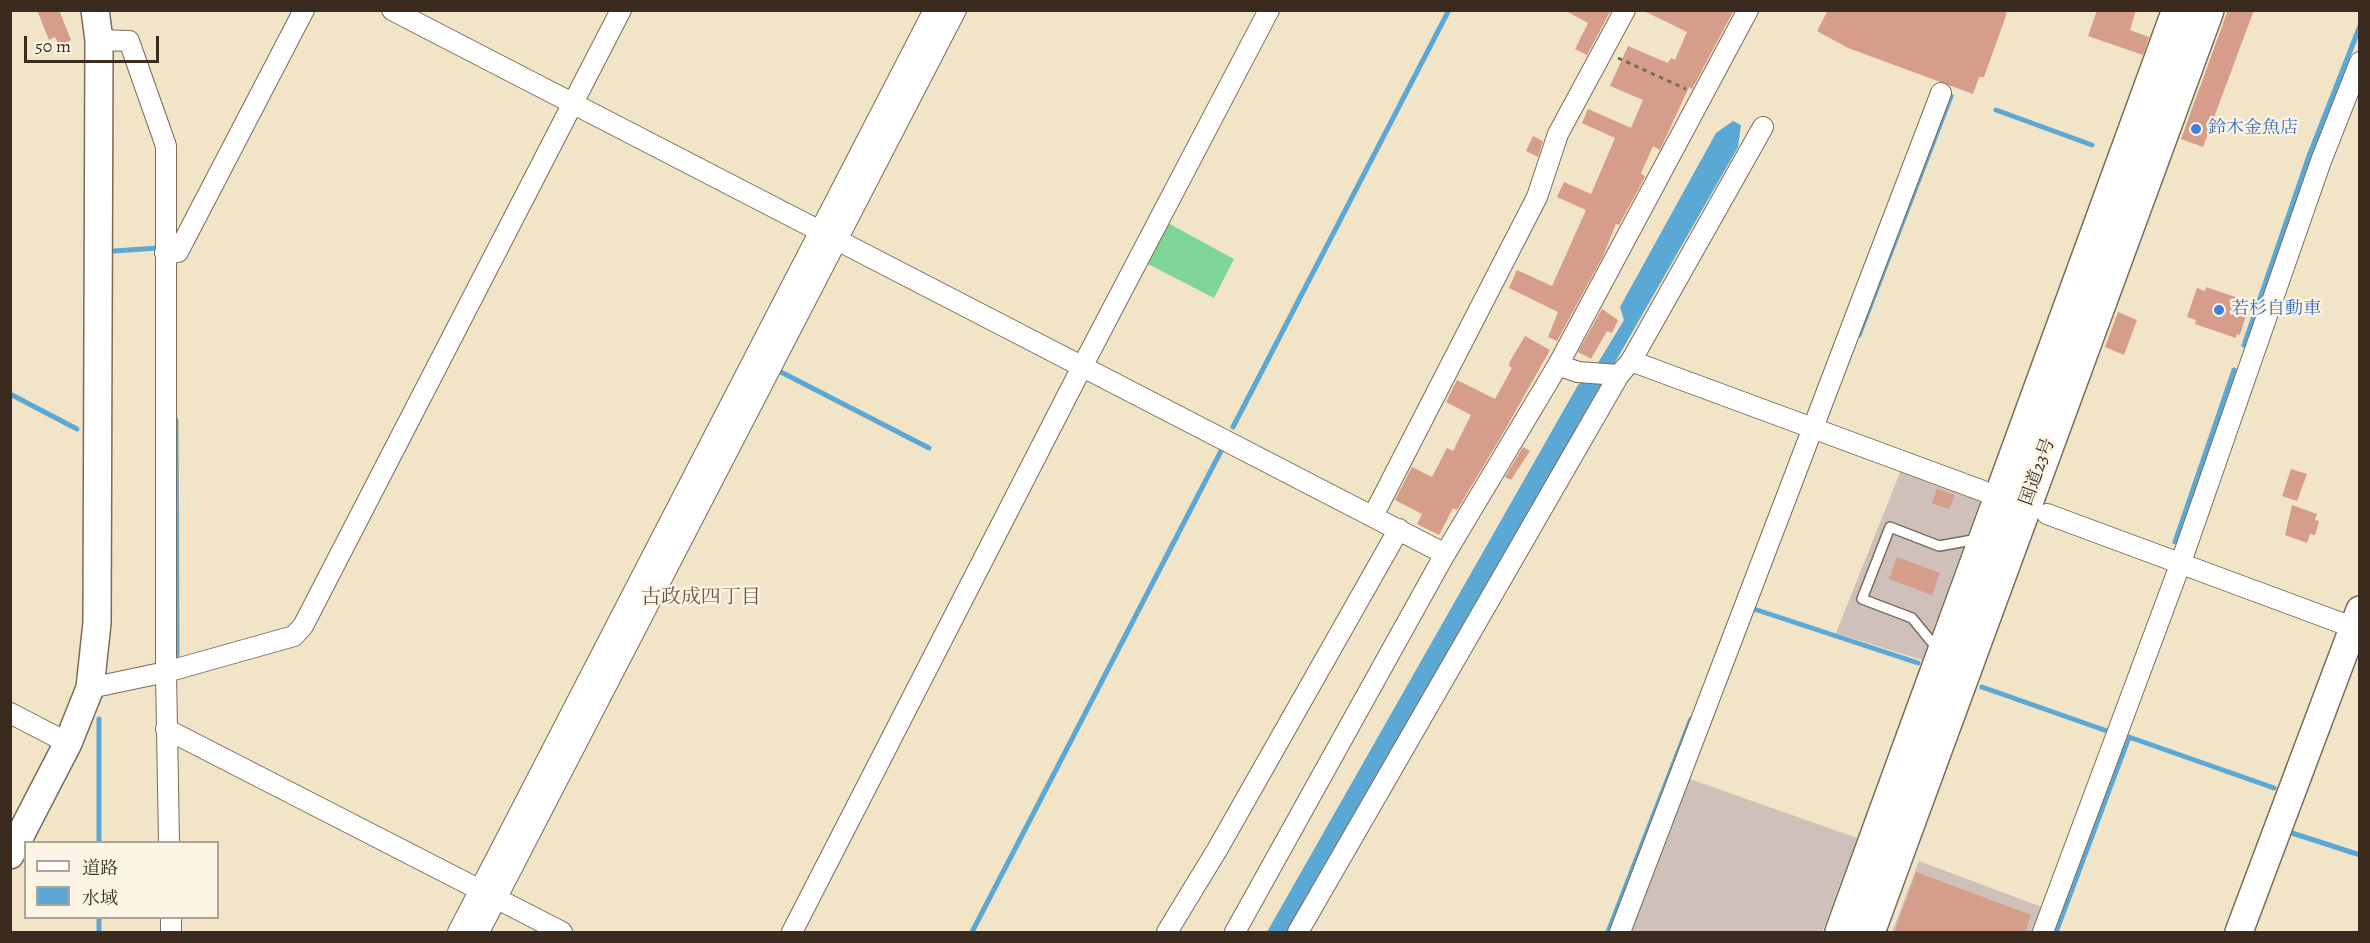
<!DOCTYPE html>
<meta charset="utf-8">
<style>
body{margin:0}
#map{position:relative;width:2370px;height:943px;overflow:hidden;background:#f2e4c7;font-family:Alegreya,"Noto Serif JP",serif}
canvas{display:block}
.frame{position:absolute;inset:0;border:12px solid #3b2a1e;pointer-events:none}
.legend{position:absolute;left:24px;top:841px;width:195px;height:78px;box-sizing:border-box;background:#fcf5e5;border:2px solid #afa495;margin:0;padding:8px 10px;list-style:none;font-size:18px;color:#3b2a1e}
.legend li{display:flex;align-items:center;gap:12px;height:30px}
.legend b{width:30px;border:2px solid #afa495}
.scale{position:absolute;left:24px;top:36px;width:135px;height:27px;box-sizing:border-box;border:3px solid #3b2a1e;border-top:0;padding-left:8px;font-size:18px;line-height:21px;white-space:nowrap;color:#3b2a1e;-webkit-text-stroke:4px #fcf5e5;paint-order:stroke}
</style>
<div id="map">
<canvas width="2370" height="943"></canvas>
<div class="frame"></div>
<ul class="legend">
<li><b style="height:8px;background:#fff"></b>道路</li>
<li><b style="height:16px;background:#5ca8d5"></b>水域</li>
</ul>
<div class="scale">50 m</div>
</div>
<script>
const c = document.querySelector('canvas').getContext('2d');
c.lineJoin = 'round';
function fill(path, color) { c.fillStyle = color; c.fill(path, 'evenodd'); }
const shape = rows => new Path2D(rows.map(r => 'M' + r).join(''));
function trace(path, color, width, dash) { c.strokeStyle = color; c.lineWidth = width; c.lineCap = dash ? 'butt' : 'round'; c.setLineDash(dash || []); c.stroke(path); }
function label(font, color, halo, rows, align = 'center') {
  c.font = font + ' Alegreya,"Noto Serif JP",serif'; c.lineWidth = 4.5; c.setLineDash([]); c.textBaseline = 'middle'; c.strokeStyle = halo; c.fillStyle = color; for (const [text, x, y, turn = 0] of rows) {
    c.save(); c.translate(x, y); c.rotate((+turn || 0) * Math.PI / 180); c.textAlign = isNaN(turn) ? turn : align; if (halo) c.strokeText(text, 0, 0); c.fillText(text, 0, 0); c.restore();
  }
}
fill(shape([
 [1901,470,1981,498,1922,660,1836,633],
 [1687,778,1857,838,1822,932,1627,932],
 [1919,861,2042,907,2032,932,1892,932]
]), '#cfc0ba');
fill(shape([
 [1166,222,1234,259,1214,298,1144,262]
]), '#7fd598');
fill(shape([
 [1733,121,1741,125,1738,147,1352,823,1289,932,1267,932,1578,385,1593,371,1624,320,1620,307,1716,133]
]), '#5ca8d5');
trace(shape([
 [1996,110,2092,145],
 [114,251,158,248],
 [1859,335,1951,96],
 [2244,345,2309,156,2360,26],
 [777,370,929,448],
 [10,394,77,429],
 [176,420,177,655],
 [1233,427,1449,10],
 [2175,542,2234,370],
 [1754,609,1918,663],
 [1982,687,2107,731],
 [99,719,99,842],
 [2292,833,2360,855],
 [99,918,99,932],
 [972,932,1222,449],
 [1608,932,1691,719],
 [2056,932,2129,737,2274,788]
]), '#5ca8d5', 5);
fill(shape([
 [37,10,59,10,71,40,59,46,55,37,49,40],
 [1564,10,1611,10,1587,55,1575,49,1588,23],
 [1642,10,1734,10,1692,89,1689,87,1660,150,1653,146,1641,173,1645,177,1619,225,1616,224,1603,256,1557,341,1548,337,1558,312,1509,288,1517,270,1552,286,1586,210,1557,197,1564,182,1591,194,1615,138,1582,123,1588,109,1631,128,1643,100,1610,86,1628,46,1668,63,1671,58,1675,60,1687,32],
 [1828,10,1999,10,2007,13,1984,77,1979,77,1973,94,1848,48,1817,31],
 [2097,10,2136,10,2130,30,2149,37,2143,55,2088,36],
 [2228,10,2254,10,2203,147,2181,139],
 [1533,136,1543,141,1538,157,1526,151],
 [2206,287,2250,302,2240,335,2237,334,2236,338,2195,324,2196,320,2187,317,2197,288,2205,291],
 [1602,309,1618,320,1612,333,1607,331,1591,359,1578,352],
 [2118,312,2137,320,2124,355,2105,347],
 [1525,336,1550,350,1502,435,1457,510,1453,508,1439,535,1417,524,1422,514,1395,500,1412,467,1432,477,1447,448,1453,451,1471,415,1446,402,1457,380,1495,399,1512,368,1509,366,1510,361],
 [1523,447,1530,451,1511,480,1505,477],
 [2291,469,2307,474,2297,501,2282,496],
 [1937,489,1955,495,1949,509,1932,503],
 [2292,505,2317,514,2315,520,2319,521,2315,535,2310,534,2307,543,2285,535],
 [1897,557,1940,573,1932,595,1889,579],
 [1916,872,2031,915,2025,933,1894,933]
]), '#d69d8a');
const lane = shape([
 [1939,651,1912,618,1862,599,1890,527,1939,546,1978,539]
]);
const street = shape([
 [392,10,1445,554],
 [99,40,129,41,166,146,166,672,169,842],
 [165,253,178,252,304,10],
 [1631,361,1763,127],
 [1558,365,1578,372,1619,375,1631,361,1983,491],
 [2047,514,2360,630],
 [1373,516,1537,197,1558,134,1625,10],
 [90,688,166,672,294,636,303,626,621,10],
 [10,713,68,743],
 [166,729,562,932],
 [171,918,171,932],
 [458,932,934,10],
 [479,932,956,10],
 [792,932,1083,365,1269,10],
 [1167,932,1217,850,1399,529],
 [1235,932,1445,554,1558,365,1748,10],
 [1298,932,1619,375],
 [1620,932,1941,93],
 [2043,932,2180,565,2321,161,2360,62]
]);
const secondary = shape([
 [10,855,68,743,90,688,97,623,99,40,95,10],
 [2239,932,2360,610]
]);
const highway = shape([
 [1842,932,2179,10],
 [1868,932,2207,10]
]);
trace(lane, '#7b6b59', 12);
trace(street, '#7b6b59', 22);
trace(secondary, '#7b6b59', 30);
trace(highway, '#7b6b59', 36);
trace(shape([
 [1618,58,1686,89]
]), '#7b6b59', 3, [4.5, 4.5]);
trace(lane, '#fff', 9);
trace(street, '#fff', 20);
trace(secondary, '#fff', 27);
trace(highway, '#fff', 33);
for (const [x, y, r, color] of [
 [2196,129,6,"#3f7fe0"],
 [2219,310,6,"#3f7fe0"]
]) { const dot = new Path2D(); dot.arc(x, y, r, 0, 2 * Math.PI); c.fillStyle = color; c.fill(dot); trace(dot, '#fcf5e5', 2); }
label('18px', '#366cbe', '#fcf5e5', [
 ["鈴木金魚店",2208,129],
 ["若杉自動車",2231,310]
], 'left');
label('18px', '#3b2a1e', '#fcf5e5', [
 ["国道23号",2038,472,-70]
]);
label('20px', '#715244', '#fcf5e5', [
 ["古政成四丁目",701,598]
]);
</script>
